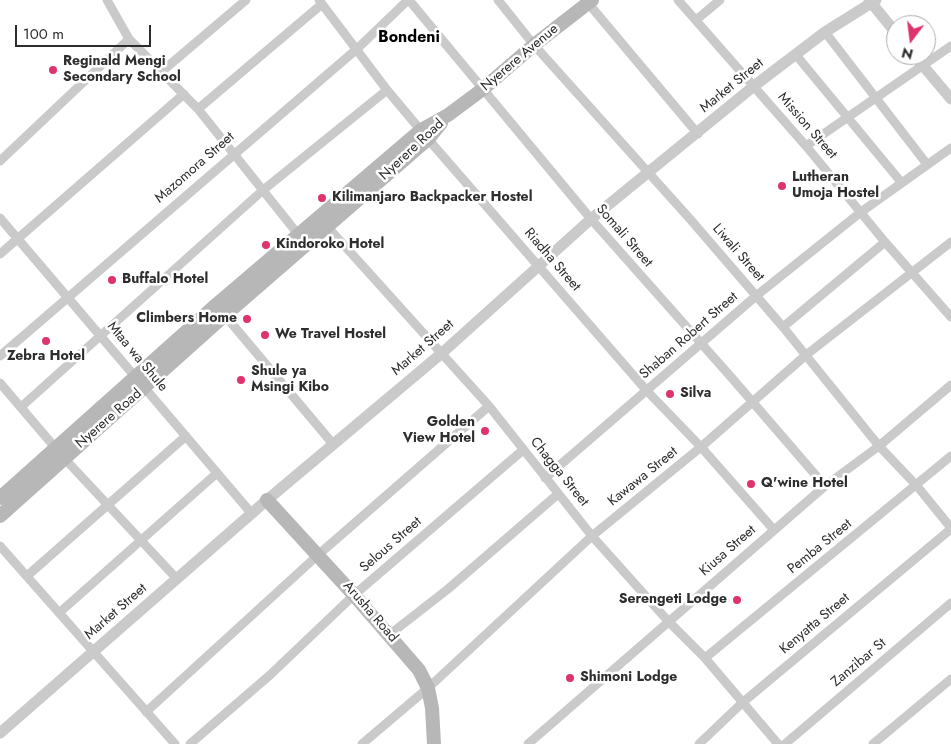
<!DOCTYPE html>
<style>
body{margin:0}
#map{position:relative;width:951px;height:744px;overflow:hidden;background:#fff;font-family:Jost,sans-serif}
canvas{display:block}
.north{position:absolute;left:886px;top:15px;width:50px;height:50px;box-sizing:border-box;background:#fff;border:1px solid #ababab;border-radius:50%;rotate:195deg;font-size:14px;font-weight:700;line-height:20px;text-align:center;color:#2d2d2d}
.north::after{content:'';display:block;margin:auto;width:18px;height:22px;background:#de346b;clip-path:polygon(50% 0,100% 100%,50% 72%,0 100%)}
.scale{position:absolute;left:15px;top:25px;width:136px;height:22px;box-sizing:border-box;border:2px solid #2d2d2d;border-top:0;padding-left:6px;font-size:15px;line-height:18px;white-space:nowrap;color:#2d2d2d;-webkit-text-stroke:4px #fff;paint-order:stroke}
</style>
<div id="map">
<canvas width="951" height="744"></canvas>
<div class="north">N</div>
<div class="scale">100 m</div>
</div>
<script>
const c = document.querySelector('canvas').getContext('2d');
c.lineJoin = 'round';
const shape = rows => new Path2D(rows.map(r => 'M' + r).join(''));
function trace(path, color, width, dash) { c.strokeStyle = color; c.lineWidth = width; c.lineCap = dash ? 'butt' : 'round'; c.setLineDash(dash || []); c.stroke(path); }
function label(font, color, halo, rows, align = 'center') {
  c.font = font + ' Jost,sans-serif'; c.lineWidth = 5; c.setLineDash([]); c.textBaseline = 'middle'; c.strokeStyle = halo; c.fillStyle = color; for (const [text, x, y, turn = 0] of rows) {
    c.save(); c.translate(x, y); c.rotate((+turn || 0) * Math.PI / 180); c.textAlign = isNaN(turn) ? turn : align; if (halo) c.strokeText(text, 0, 0); c.fillText(text, 0, 0); c.restore();
  }
}
trace(shape([
 [107,0,129,39,198,109,301,238],
 [319,0,387,90,428,139,647,391,701,447,774,530],
 [409,0,591,219,731,377,825,486],
 [498,0,534,45,690,219,783,327,879,446,917,486,951,528],
 [678,0,806,146,885,242,951,317],
 [588,3,698,134],
 [696,20,720,0],
 [825,32,926,163],
 [796,55,901,182],
 [160,73,246,0],
 [198,109,322,4],
 [806,146,951,46],
 [0,161,129,39],
 [0,218,252,514],
 [324,223,489,406,592,536,668,621,705,658,778,744],
 [0,254,184,94],
 [222,312,333,444],
 [783,327,885,242],
 [0,356,358,48,408,0],
 [0,383,64,458,177,579],
 [21,407,262,191,387,90],
 [545,478,756,296,861,212,951,148],
 [0,546,175,744],
 [27,576,186,436],
 [59,613,217,473],
 [389,635,448,589,558,494],
 [705,658,951,456],
 [146,712,318,555,489,406],
 [190,744,270,675,354,595,523,450],
 [362,744,428,688,592,536,701,447,806,355,951,242],
 [528,744,825,486,879,446,951,385],
 [699,744,742,703,951,529],
 [785,744,951,603],
 [873,744,951,679]
]), '#cacaca', 9);
trace(shape([
 [869,0,896,33],
 [914,55,951,99],
 [0,733,267,500,442,353,591,219,754,86,825,32,876,0]
]), '#cacaca', 11);
trace(shape([
 [0,498,216,305,421,130,448,115,483,89,534,45,592,0],
 [267,500,354,595,419,670,428,688,432,708,434,744],
 [0,516,225,315,428,139,441,123]
]), '#b7b7b7', 14);
for (const [x, y, r, color] of [
 [53,70,5,"#de346b"],
 [782,186,5,"#de346b"],
 [322,198,5,"#de346b"],
 [266,245,5,"#de346b"],
 [112,280,5,"#de346b"],
 [247,319,5,"#de346b"],
 [265,335,5,"#de346b"],
 [46,341,5,"#de346b"],
 [241,380,5,"#de346b"],
 [670,394,5,"#de346b"],
 [485,431,5,"#de346b"],
 [751,484,5,"#de346b"],
 [737,600,5,"#de346b"],
 [570,678,5,"#de346b"]
]) { const dot = new Path2D(); dot.arc(x, y, r, 0, 2 * Math.PI); c.fillStyle = color; c.fill(dot); trace(dot, '#fff', 2); }
label('14px', '#2d2d2d', '#fff', [
 ["Nyerere Avenue",520,58,-40],
 ["Market Street",732,86,-39],
 ["Mission Street",807,126,49],
 ["Nyerere Road",412,150,-43],
 ["Mazomora Street",195,168,-41],
 ["Somali Street",624,236,49],
 ["Liwali Street",738,253,49],
 ["Riadha Street",552,260,49],
 ["Shaban Robert Street",689,336,-41],
 ["Market Street",423,348,-41],
 ["Mtaa wa Shule",137,357,50],
 ["Nyerere Road",109,419,-41],
 ["Chagga Street",559,472,51],
 ["Kawawa Street",643,477,-39],
 ["Selous Street",391,545,-41],
 ["Pemba Street",820,547,-39],
 ["Kiusa Street",728,551,-41],
 ["Market Street",116,612,-41],
 ["Arusha Road",370,612,49],
 ["Kenyatta Street",815,624,-40],
 ["Zanzibar St",859,663,-40]
]);
label('bold 14px', '#2d2d2d', '#fff', [
 ["Reginald Mengi",63,62],
 ["Secondary School",63,78],
 ["Lutheran",792,178],
 ["Umoja Hostel",792,194],
 ["Kilimanjaro Backpacker Hostel",332,198],
 ["Kindoroko Hotel",276,245],
 ["Buffalo Hotel",122,280],
 ["Climbers Home",237,319,"right"],
 ["We Travel Hostel",275,335],
 ["Zebra Hotel",46,357,"center"],
 ["Shule ya",251,372],
 ["Msingi Kibo",251,388],
 ["Silva",680,394],
 ["Golden",475,423,"right"],
 ["View Hotel",475,439,"right"],
 ["Q'wine Hotel",761,484],
 ["Serengeti Lodge",727,600,"right"],
 ["Shimoni Lodge",580,678]
], 'left');
label('bold 16px', '#000', '#fff', [
 ["Bondeni",409,38]
]);
</script>
